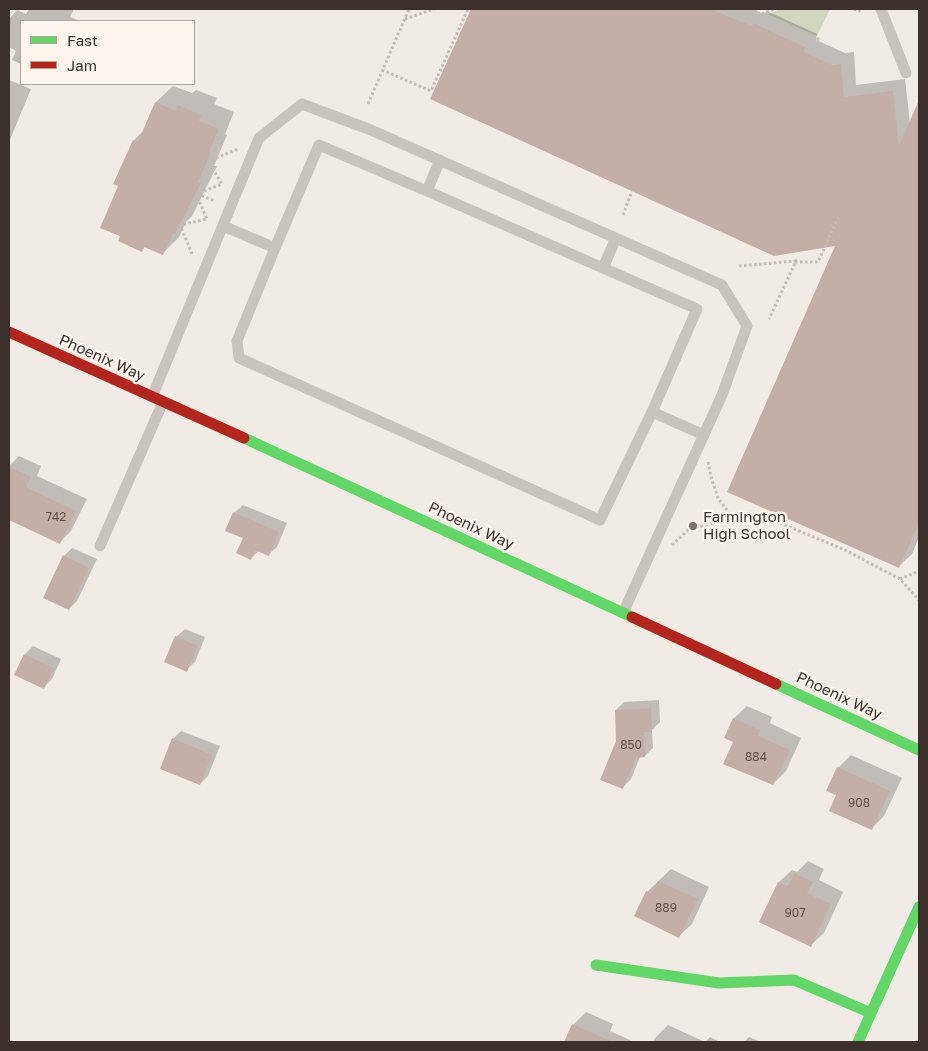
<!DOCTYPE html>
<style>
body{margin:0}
#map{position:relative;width:928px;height:1051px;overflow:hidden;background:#f0ebe5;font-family:"Golos Text",sans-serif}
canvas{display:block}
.frame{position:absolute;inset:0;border:10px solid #3b302b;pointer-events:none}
.legend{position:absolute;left:20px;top:20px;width:175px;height:65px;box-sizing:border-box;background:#fbf5ee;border:1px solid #aea6a0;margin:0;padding:6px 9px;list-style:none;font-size:15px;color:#3b302b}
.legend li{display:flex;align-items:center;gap:10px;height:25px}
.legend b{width:25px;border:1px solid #aea6a0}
</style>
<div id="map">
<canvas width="928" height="1051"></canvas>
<div class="frame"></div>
<ul class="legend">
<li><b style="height:6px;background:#63d668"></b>Fast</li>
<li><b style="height:6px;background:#b3261e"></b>Jam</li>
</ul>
</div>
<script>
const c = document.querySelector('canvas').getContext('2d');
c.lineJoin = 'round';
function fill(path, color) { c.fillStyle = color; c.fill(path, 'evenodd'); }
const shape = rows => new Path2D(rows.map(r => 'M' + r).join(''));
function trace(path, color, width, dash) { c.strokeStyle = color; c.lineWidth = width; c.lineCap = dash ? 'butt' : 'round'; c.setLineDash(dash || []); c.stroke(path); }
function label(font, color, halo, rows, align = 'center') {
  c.font = font + ' "Golos Text",sans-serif'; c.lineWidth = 5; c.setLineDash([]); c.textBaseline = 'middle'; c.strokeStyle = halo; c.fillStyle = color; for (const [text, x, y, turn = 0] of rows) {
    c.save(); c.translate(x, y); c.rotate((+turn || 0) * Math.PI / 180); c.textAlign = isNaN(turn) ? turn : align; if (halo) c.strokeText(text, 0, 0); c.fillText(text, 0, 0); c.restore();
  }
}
fill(shape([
 [781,9,830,9,817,36,768,14]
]), '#d1d6bf');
fill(shape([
 [29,9,74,9,70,17,80,21,21,21,21,64,12,60,16,51,9,47,9,19,17,10,26,14],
 [472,9,752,9,764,14,767,11,817,34,816,40,845,53,854,52,856,85,905,79,910,124,919,104,919,537,912,554,899,566,837,244,432,99],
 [9,80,31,89,9,142],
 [173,86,192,93,196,90,217,98,214,104,234,112,225,134,227,135,214,166,217,166,192,216,186,222,179,237,163,253,146,246,142,250,122,235,120,185,134,140,145,129,156,102],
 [19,456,41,466,37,476,87,499,71,531,60,542,9,519,9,464,10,465],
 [243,505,287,523,277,547,268,555,259,551,251,558,234,513],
 [72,548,97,559,77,601,69,609,64,556],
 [185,629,205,637,195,662,186,670,176,637],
 [33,646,61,659,52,679,44,687,25,654],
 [659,700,660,722,652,730,653,748,645,756,640,757,631,779,623,787,616,710,624,702],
 [747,706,772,717,770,723,801,738,786,771,773,784,735,741,726,737,734,718],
 [181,731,220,746,208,776,200,784,173,739],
 [851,755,902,778,884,816,872,828,838,794,838,768],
 [808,861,824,869,819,880,843,892,824,933,811,945,761,921,779,882,792,870,797,872],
 [671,869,709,887,692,924,679,936,647,892],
 [586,1012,613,1024,610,1031,634,1042,565,1042,573,1025],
 [668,1025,705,1042,653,1042,655,1038],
 [710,1037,720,1042,705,1042],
 [749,1037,761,1042,744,1042]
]), '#0003');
fill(shape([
 [471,9,710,9,752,26,753,23,805,47,804,52,832,65,841,64,844,97,893,91,899,146,919,100,919,523,899,568,727,492,835,246,774,256,430,99],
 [155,102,175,110,178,105,201,115,199,121,219,129,209,151,211,152,198,182,201,183,175,234,173,233,163,255,144,247,142,252,118,241,120,236,100,228,118,186,113,184,133,140,138,142],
 [9,467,31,477,26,487,76,511,60,544,9,520],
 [233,512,279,532,269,556,255,550,251,560,236,553,243,538,225,531],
 [63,555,89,568,69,610,43,598],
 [175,636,198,646,187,672,164,662],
 [24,654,54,668,44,689,14,675],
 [651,708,652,732,644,732,645,757,636,758,623,789,600,780,616,741,615,710],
 [733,718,760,730,758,736,790,750,773,785,723,764,733,742,724,738],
 [172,738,212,755,200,785,160,769],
 [837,767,890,791,872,830,829,811,836,795,826,791],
 [794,873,813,882,807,893,831,904,811,947,759,922,778,882,788,886],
 [658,881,698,899,679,938,634,916,646,891,651,893],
 [572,1024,613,1042,564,1042]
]), '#c3afa7');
trace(shape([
 [748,9,820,40],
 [854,9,859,11,860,9],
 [762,14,774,9],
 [405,19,434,9],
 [749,25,756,9],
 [382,70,431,91,468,9],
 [368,104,409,9],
 [197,194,215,201],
 [623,215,632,191],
 [192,254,180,225,207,219,196,194,222,184,208,161,238,149],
 [795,262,818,262,838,218],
 [739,266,796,261,769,319],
 [708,462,711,477,718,498,729,513,739,521],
 [672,545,688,530,713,523,748,520,780,523,845,550,900,579,919,600],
 [900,579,919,571]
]), '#c2bbb6', 3, [2.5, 2.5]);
trace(shape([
 [881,9,906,73],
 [440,160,427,191,603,268,616,238],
 [223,226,275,248,237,341,239,358,600,520,652,412,704,435],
 [275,248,319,145,427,191],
 [603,268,697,309,652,412],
 [152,397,259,138,302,104,371,130,722,285,747,326,722,395,623,613],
 [100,546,163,402]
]), '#c9c3be', 11);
trace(shape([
 [244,438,632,617],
 [776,684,919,750],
 [596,965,719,983,794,980,871,1013],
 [858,1042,919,907]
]), '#63d668', 11);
trace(shape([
 [9,332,244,438],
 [632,617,776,684]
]), '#b3261e', 11);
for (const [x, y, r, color] of [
 [693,526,5,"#7a716c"]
]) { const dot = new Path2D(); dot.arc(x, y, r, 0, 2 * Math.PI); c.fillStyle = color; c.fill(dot); trace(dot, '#fbf5ee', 2); }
label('12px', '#5d504a', null, [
 ["742",56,517],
 ["850",631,745],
 ["884",756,757],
 ["908",859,803],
 ["889",666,908],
 ["907",795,913]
]);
label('15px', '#3b302b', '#fbf5ee', [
 ["Phoenix Way",102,358,24],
 ["Phoenix Way",471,526,25],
 ["Phoenix Way",839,696,25]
]);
label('15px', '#3b302b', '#fbf5ee', [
 ["Farmington",703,517],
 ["High School",703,534]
], 'left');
</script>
